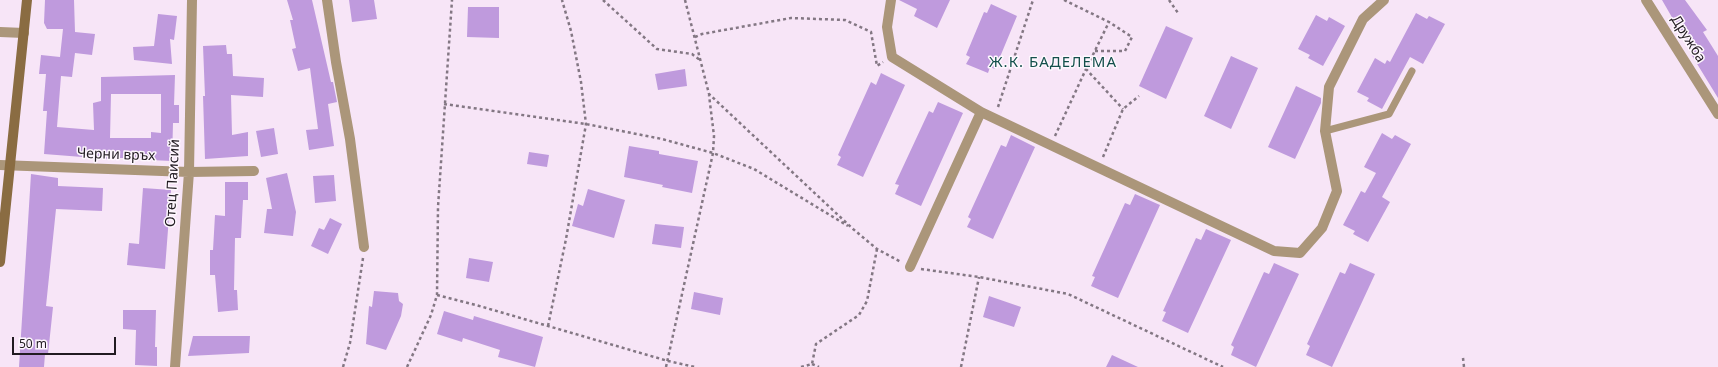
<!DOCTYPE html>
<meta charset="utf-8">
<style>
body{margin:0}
#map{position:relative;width:1718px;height:367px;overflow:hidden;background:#f7e5f7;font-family:"Noto Sans",sans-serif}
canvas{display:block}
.scale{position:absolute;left:12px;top:337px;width:104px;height:18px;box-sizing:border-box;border:2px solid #211b21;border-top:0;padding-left:5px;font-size:12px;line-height:14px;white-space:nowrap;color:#211b21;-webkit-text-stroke:3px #fef7fe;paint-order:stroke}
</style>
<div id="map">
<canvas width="1718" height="367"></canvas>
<div class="scale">50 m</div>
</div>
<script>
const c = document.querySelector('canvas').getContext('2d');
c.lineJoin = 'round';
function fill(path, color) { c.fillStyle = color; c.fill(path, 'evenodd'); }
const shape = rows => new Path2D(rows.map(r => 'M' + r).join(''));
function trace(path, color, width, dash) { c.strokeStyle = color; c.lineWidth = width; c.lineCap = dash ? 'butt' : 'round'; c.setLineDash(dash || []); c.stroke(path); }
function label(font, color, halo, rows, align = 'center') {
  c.font = font + ' "Noto Sans",sans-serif'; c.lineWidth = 3; c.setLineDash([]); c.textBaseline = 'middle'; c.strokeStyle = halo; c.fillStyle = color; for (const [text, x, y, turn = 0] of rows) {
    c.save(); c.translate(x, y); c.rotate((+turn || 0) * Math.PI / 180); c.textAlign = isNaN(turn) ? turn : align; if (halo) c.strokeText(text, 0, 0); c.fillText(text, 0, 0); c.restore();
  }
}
fill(shape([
 [45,0,74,0,75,32,95,34,92,55,75,53,72,77,61,76,57,127,94,130,93,103,101,101,101,77,175,75,174,105,179,105,179,123,173,123,172,161,150,160,150,158,108,158,108,159,44,154,47,111,43,111,46,74,39,74,41,55,60,57,63,29,47,29,44,23],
 [111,94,161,94,161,133,151,132,151,138,110,138],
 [287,0,312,0,331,82,333,82,337,102,328,104,334,146,309,150,306,130,318,129,310,68,298,71,292,49,296,48,290,20,293,20],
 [349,0,374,0,377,19,352,22],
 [899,0,950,0,937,28,914,16,917,9],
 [1662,0,1685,0,1707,30,1703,32,1718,56,1718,98,1691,54,1694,52,1675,27,1677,26],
 [991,4,1017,16,995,69,990,67,988,73,966,64,970,57,966,55,984,12,987,13],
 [468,7,499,7,499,38,467,37],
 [1416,13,1427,19,1429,16,1445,24,1423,64,1410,57,1382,109,1367,101,1369,98,1357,92,1375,58,1385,64,1387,60,1390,62],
 [158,14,177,16,174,40,170,39,172,64,134,60,133,47,154,46],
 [1316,15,1327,21,1329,17,1345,26,1323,66,1308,58,1310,55,1298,49],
 [1166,26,1193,38,1166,99,1139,86],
 [226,45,227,54,232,54,233,76,264,78,263,97,231,95,232,135,248,132,248,156,205,159,203,96,205,96,203,46],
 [1231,56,1258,68,1231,129,1204,116],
 [685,69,687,86,658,90,655,74],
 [881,73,905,85,863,177,837,165,841,157,838,155,871,82,876,85],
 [1296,86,1321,98,1321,103,1295,159,1268,147],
 [938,102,963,113,921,206,895,194,899,185,895,184,929,111,933,113],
 [274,128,278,154,261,157,256,131],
 [1382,133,1392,139,1395,135,1411,144,1382,197,1390,202,1368,242,1353,234,1355,231,1343,225,1361,191,1365,193,1376,173,1364,167],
 [1011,135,1035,147,993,239,967,227,971,219,968,217,1001,145,1006,147],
 [629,146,659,151,659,154,698,161,692,193,662,187,663,185,624,177],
 [529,152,549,155,547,167,527,164],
 [287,173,296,212,293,236,264,233,267,209,272,209,266,178],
 [31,174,58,178,58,186,103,188,102,211,56,209,46,306,53,307,51,326,48,354,45,354,44,367,19,367],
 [334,175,336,201,315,203,313,176],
 [225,182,248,182,248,200,243,200,241,238,235,238,234,290,237,290,238,310,218,312,215,275,210,275,210,250,213,250,215,215,225,216],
 [143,188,171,190,165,269,127,265,129,243,139,244],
 [588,189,625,200,614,238,572,226,578,204,583,206],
 [1135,194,1160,205,1118,298,1091,286,1095,277,1092,276,1125,203,1130,205],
 [330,218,342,224,328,254,311,246,319,228,324,230],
 [655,224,684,227,681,248,652,244],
 [1206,229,1231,240,1188,333,1162,321,1166,312,1163,311,1196,238,1201,240],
 [469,258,493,262,489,282,466,278],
 [1274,263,1299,274,1256,367,1231,355,1234,347,1231,345,1264,272,1269,274],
 [1350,263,1375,274,1332,367,1306,355,1310,346,1307,344,1340,272,1345,274],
 [374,291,398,293,399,301,403,304,401,316,386,350,366,344,369,306,372,307],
 [694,292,723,298,720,315,691,309],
 [989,296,1021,307,1014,327,983,317],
 [123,310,156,310,155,347,157,347,157,366,135,365,136,330,123,329],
 [444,311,473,320,474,316,543,337,535,367,498,357,500,350,463,338,462,342,437,334],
 [193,336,250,336,249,353,188,356],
 [1112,355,1138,367,1106,367]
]), '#bf9add');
trace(shape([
 [603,0,657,49,692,54,700,60],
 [685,0,709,94,853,229,877,249,901,262],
 [1064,0,1109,22,1086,69,1123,109],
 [1169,0,1178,13],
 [695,37,702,34,791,18,845,20,871,32,877,66,883,62],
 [1095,51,1125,51,1132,37,1109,22],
 [444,104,586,124,662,139,713,153,754,169,848,226],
 [998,107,1033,0],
 [1055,136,1086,69],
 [1103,157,1123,109,1139,96],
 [921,269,979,277,1068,294,1223,367],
 [437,295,476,305,668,361,695,367],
 [548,326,566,239,586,124,581,82,571,31,562,0],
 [1463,358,1464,367],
 [812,364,819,367],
 [343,367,350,343,363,258],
 [407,367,431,315,437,295,438,207,452,0],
 [666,367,713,153,714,136,709,95],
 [801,367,812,364,816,344,859,315,867,301,877,249],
 [961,367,979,277]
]), '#837783', 2.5, [3, 3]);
trace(shape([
 [1325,131,1389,114,1412,71]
]), '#ab967a', 7);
trace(shape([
 [327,0,336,62,350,139,364,247],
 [891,0,887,27,892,57,981,112,1274,251,1300,253,1322,228,1337,191,1325,131,1329,87,1363,19,1384,0],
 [1646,0,1718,114],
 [0,32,24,33],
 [0,165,189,172,254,171],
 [910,267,981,112],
 [175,367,189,172,192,0]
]), '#ab967a', 10);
trace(shape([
 [0,262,27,0]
]), '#8a6c42', 10);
label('14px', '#211b21', '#fef7fe', [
 ["Дружба",1688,39,58],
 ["Черни връх",116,155,2],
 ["Отец Паисий",173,183,-87]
]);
c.letterSpacing = '1px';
label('15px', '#134f4b', '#fef7fe', [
 ["Ж.К. БАДЕЛЕМА",1053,63]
]);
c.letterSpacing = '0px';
</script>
